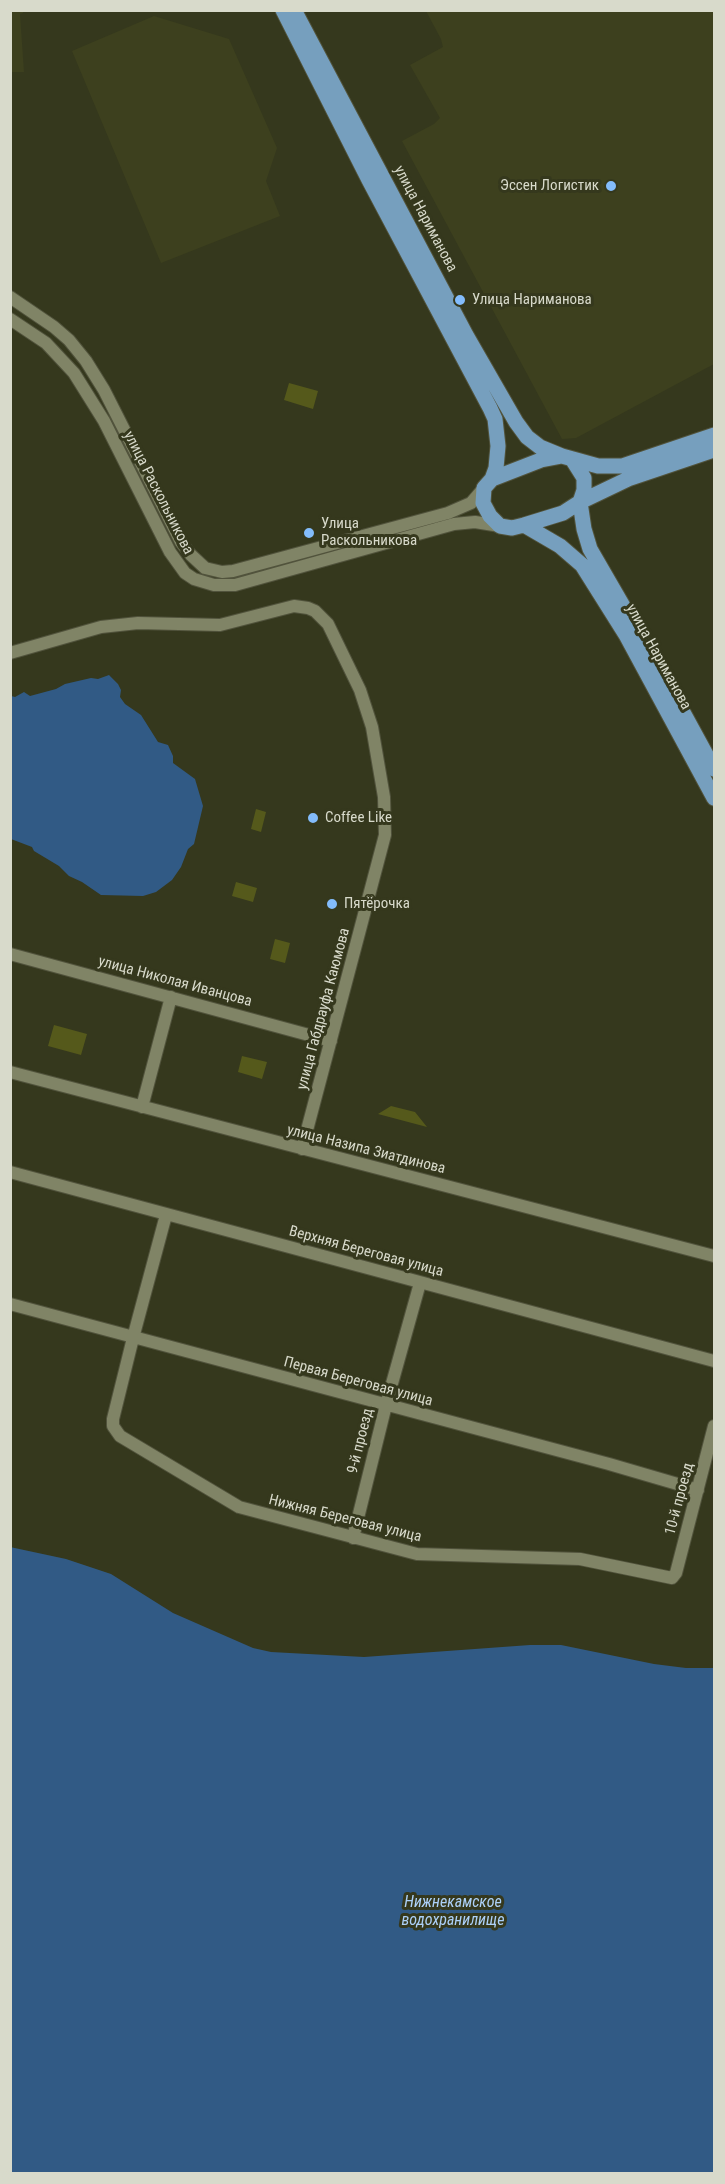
<!DOCTYPE html>
<meta charset="utf-8">
<style>
body{margin:0}
#map{position:relative;width:725px;height:2184px;overflow:hidden;background:#35381d;font-family:"Roboto Condensed",sans-serif}
canvas{display:block}
.frame{position:absolute;inset:0;border:12px solid #d8dacb;pointer-events:none}
</style>
<div id="map">
<canvas width="725" height="2184"></canvas>
<div class="frame"></div>
</div>
<script>
const c = document.querySelector('canvas').getContext('2d');
c.lineJoin = 'round';
function fill(path, color) { c.fillStyle = color; c.fill(path, 'evenodd'); }
const shape = rows => new Path2D(rows.map(r => 'M' + r).join(''));
function trace(path, color, width, dash) { c.strokeStyle = color; c.lineWidth = width; c.lineCap = dash ? 'butt' : 'round'; c.setLineDash(dash || []); c.stroke(path); }
function label(font, color, halo, rows, align = 'center') {
  c.font = font + ' "Roboto Condensed",sans-serif'; c.lineWidth = 6; c.setLineDash([]); c.textBaseline = 'middle'; c.strokeStyle = halo; c.fillStyle = color; for (const [text, x, y, turn = 0] of rows) {
    c.save(); c.translate(x, y); c.rotate((+turn || 0) * Math.PI / 180); c.textAlign = isNaN(turn) ? turn : align; if (halo) c.strokeText(text, 0, 0); c.fillText(text, 0, 0); c.restore();
  }
}
fill(shape([
 [11,10,23,11,23,13,20,14,24,72,11,72],
 [426,11,714,11,714,364,576,438,562,439,402,141,434,124,440,118,410,65,443,47,441,39],
 [154,16,229,39,277,148,266,181,280,216,161,263,72,51]
]), '#3d401e');
fill(shape([
 [289,383,318,391,313,409,284,400],
 [256,809,266,812,261,832,251,829],
 [236,882,257,888,253,902,232,896],
 [275,939,290,943,285,963,270,959],
 [54,1025,87,1034,81,1055,48,1046],
 [242,1056,267,1062,262,1079,238,1072],
 [391,1106,415,1112,427,1127,378,1114]
]), '#55591b');
fill(shape([
 [109,675,118,684,121,690,120,697,125,704,141,715,158,742,168,745,173,756,173,763,195,779,203,806,194,844,188,849,181,867,172,880,156,892,143,896,101,895,82,882,69,876,59,866,34,851,32,847,11,839,11,696,15,697,24,692,30,696,56,689,65,684,91,678,98,679],
 [10,1547,66,1559,111,1574,173,1613,253,1648,271,1652,364,1657,530,1645,561,1645,654,1664,686,1668,714,1668,714,2173,11,2173]
]), '#315a85');
const minor = shape([
 [10,297,54,327,69,340,86,361,104,390,181,542,191,555,205,568,222,572,233,571,448,513,471,503,484,488],
 [10,319,46,343,74,373,104,421,170,552,185,573,194,579,214,585,235,585,454,524,475,522,500,526],
 [10,653,101,627,138,623,220,625,294,606,308,608,315,611,328,624,360,690,372,727,384,797,385,835,302,1149],
 [10,954,331,1041],
 [10,1072,714,1256],
 [142,1107,171,997],
 [10,1172,714,1361],
 [166,1215,133,1338,113,1419,113,1426,120,1436,239,1507,417,1554,580,1559,672,1578,676,1573,714,1426],
 [10,1304,609,1464,698,1490],
 [353,1538,386,1405,420,1283]
]);
const major = shape([
 [283,10,369,180,490,408,495,419,498,446,496,468,492,479],
 [294,10,466,335,516,422,527,437,540,447,562,456],
 [714,435,622,466,598,466,562,456,541,460,492,479,484,488,483,503,490,516,500,526,512,528,524,525,563,513,580,502,628,479,714,450],
 [572,459,584,478,584,490,580,502],
 [580,502,584,529,590,549,660,670,714,769],
 [524,525,560,546,582,565,626,635,714,798]
]);
trace(minor, '#51533c', 14);
trace(major, '#51533c', 17);
trace(minor, '#808466', 12);
trace(major, '#769fbe', 15);
for (const [x, y, r, color] of [
 [611,186,6,"#83bcfb"],
 [460,300,6,"#83bcfb"],
 [309,533,6,"#83bcfb"],
 [313,818,6,"#83bcfb"],
 [332,904,6,"#83bcfb"]
]) { const dot = new Path2D(); dot.arc(x, y, r, 0, 2 * Math.PI); c.fillStyle = color; c.fill(dot); trace(dot, '#35381d', 2); }
label('15px', '#d8dacb', '#35381d', [
 ["Эссен Логистик",599,186,"right"],
 ["Улица Нариманова",472,300],
 ["Улица",321,524],
 ["Раскольникова",321,541],
 ["Coffee Like",325,818],
 ["Пятёрочка",344,904]
], 'left');
label('15px', '#d8dacb', '#35381d', [
 ["улица Нариманова",425,219,62],
 ["улица Раскольникова",158,493,63],
 ["улица Нариманова",658,657,61],
 ["улица Николая Иванцова",175,982,15],
 ["улица Габдрауфа Каюмова",324,1009,-75],
 ["улица Назипа Зиатдинова",366,1150,14],
 ["Верхняя Береговая улица",366,1252,15],
 ["Первая Береговая улица",358,1382,15],
 ["9-й проезд",361,1441,-76],
 ["10-й проезд",680,1499,-75],
 ["Нижняя Береговая улица",345,1519,14]
]);
label('italic 16px', '#add1f9', '#35381d', [
 ["Нижнекамское",453,1903],
 ["водохранилище",453,1921]
]);
</script>
